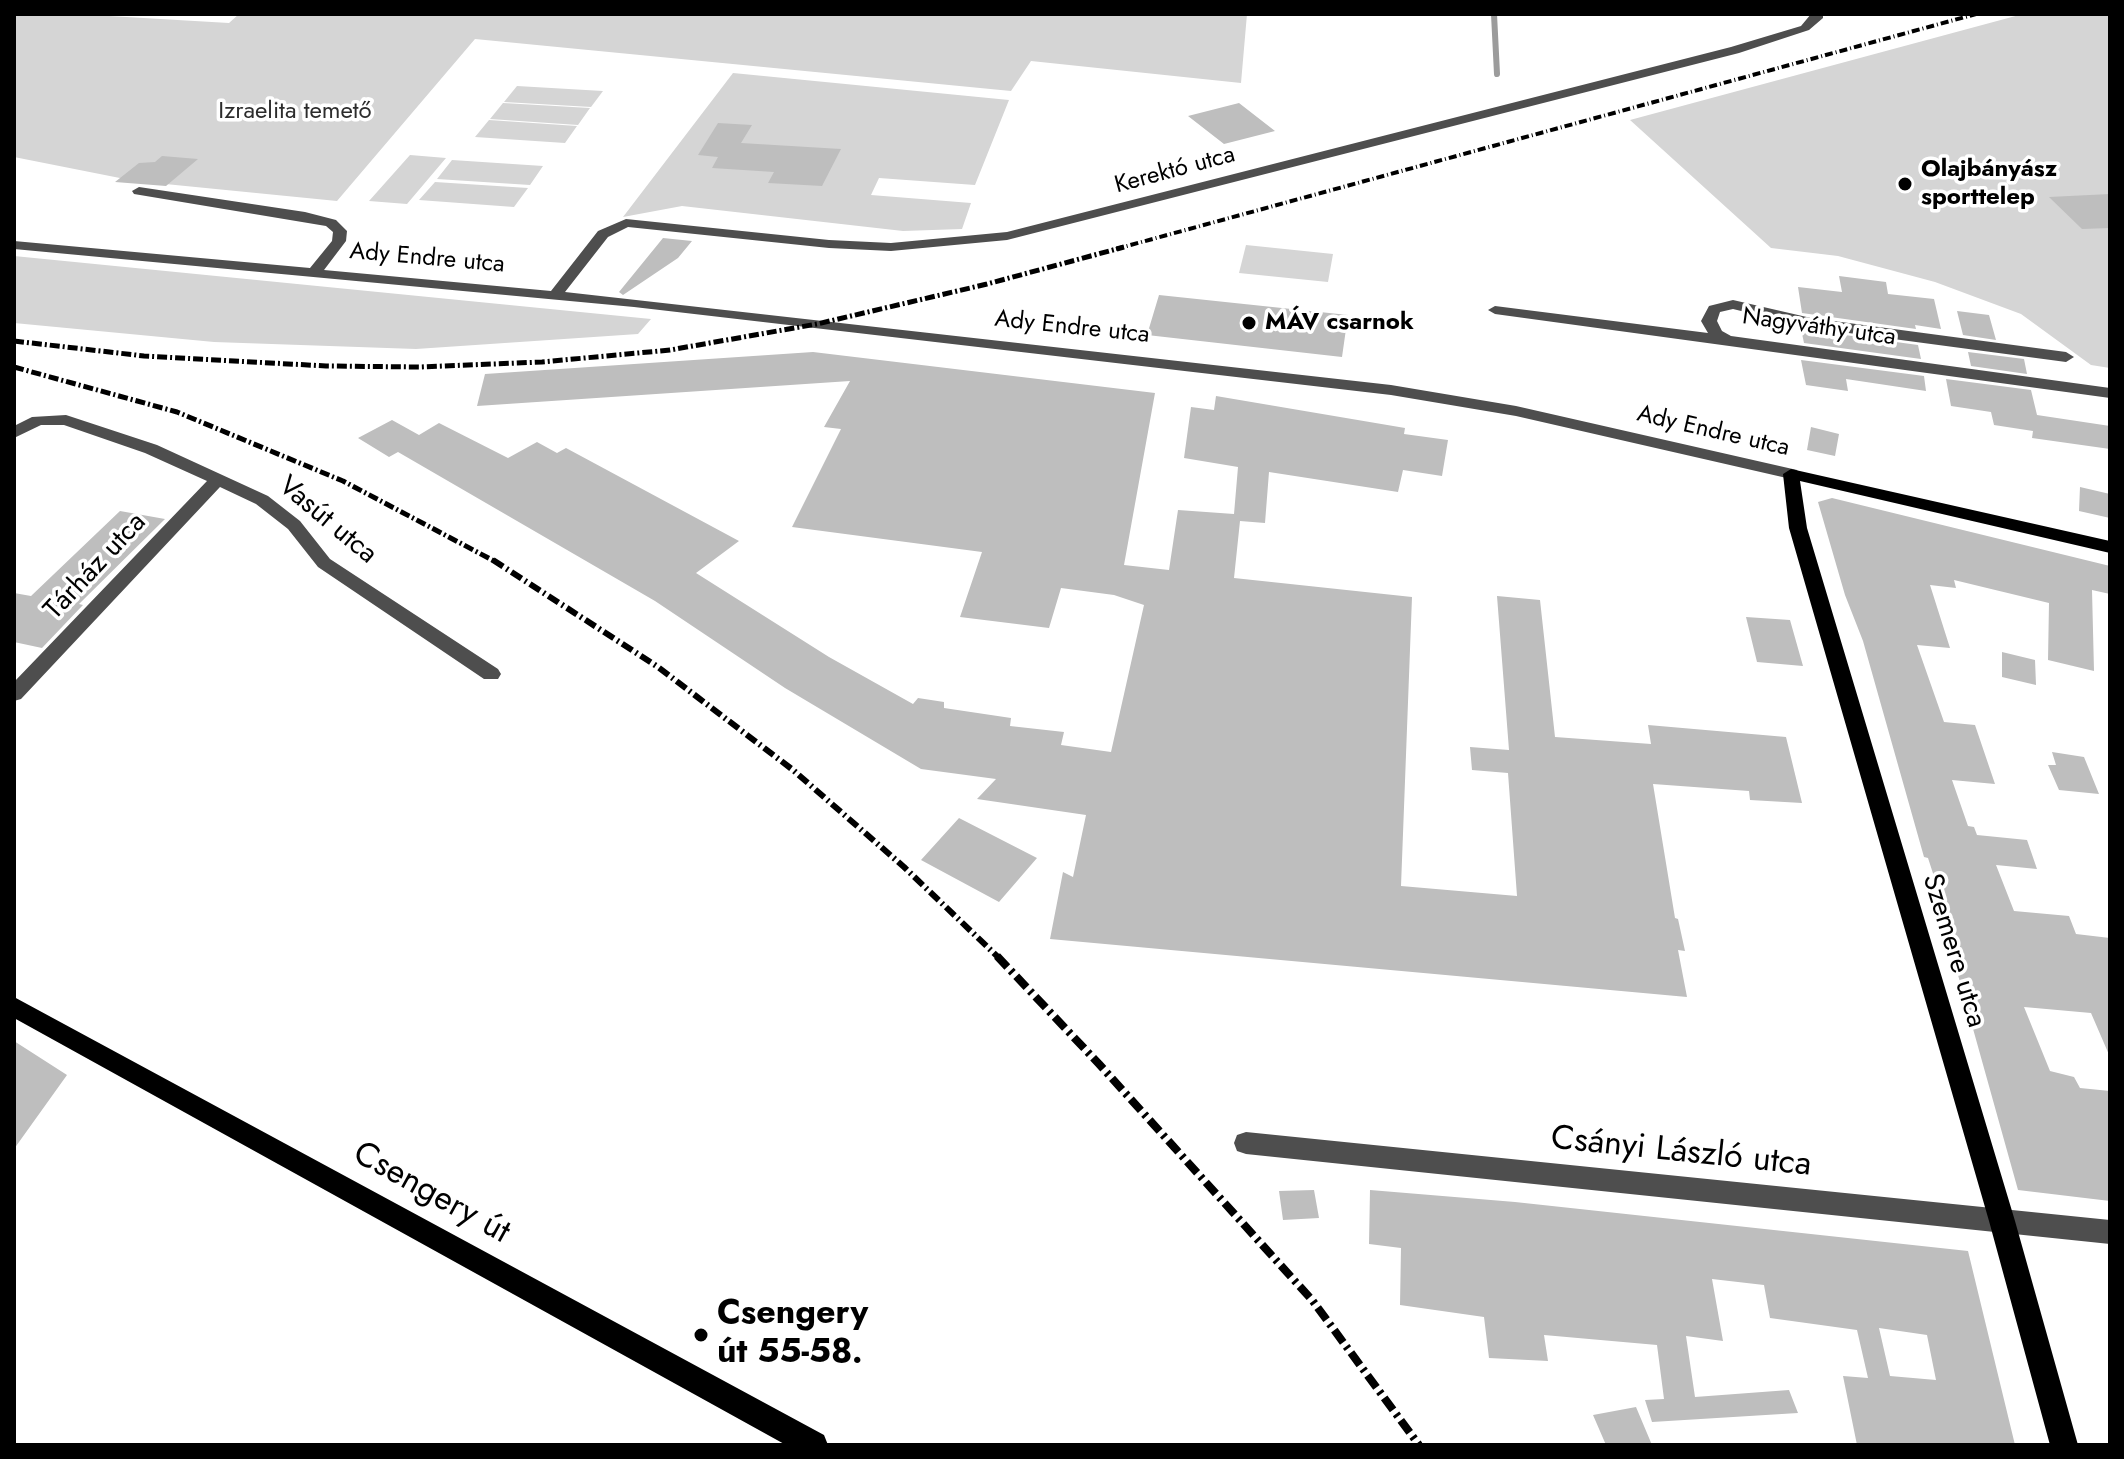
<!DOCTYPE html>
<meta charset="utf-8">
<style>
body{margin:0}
#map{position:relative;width:2124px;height:1459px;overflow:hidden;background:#fff;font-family:Jost,sans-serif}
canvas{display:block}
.frame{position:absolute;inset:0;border:16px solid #000;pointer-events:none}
</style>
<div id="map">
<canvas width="2124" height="1459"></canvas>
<div class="frame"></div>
</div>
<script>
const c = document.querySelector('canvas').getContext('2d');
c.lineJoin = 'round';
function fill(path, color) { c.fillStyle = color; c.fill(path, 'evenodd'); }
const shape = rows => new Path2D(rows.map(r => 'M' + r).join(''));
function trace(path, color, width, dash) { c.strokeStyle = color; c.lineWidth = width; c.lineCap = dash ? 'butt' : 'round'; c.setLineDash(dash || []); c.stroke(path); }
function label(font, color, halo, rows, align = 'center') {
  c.font = font + ' Jost,sans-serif'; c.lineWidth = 7; c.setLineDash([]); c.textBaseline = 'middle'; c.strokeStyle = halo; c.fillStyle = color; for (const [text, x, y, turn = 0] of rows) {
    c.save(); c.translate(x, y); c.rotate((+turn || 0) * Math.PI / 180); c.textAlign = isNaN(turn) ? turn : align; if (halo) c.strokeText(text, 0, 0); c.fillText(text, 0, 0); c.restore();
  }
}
fill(shape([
 [14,14,75,14,229,23,239,14,1247,14,1241,83,1031,61,1011,91,475,39,337,201,135,181,14,157],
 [2023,14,2110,14,2110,368,2091,365,2021,314,1935,282,1838,256,1771,248,1630,120],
 [733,73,1009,100,975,185,879,178,871,195,971,203,962,229,903,231,682,206,623,217],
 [517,86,603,91,591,107,504,102],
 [503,103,590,108,578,125,490,119],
 [489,120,577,126,565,143,475,137],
 [410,155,446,158,407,204,369,201],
 [452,160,543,166,530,185,437,179],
 [435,182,528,188,514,207,419,200],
 [1246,245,1333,254,1328,282,1239,273],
 [14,256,651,319,638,334,416,349,214,342,14,323]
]), '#d5d5d5');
trace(shape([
 [1494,14,1497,74]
]), '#9c9c9c', 6);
fill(shape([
 [1239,103,1275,131,1224,144,1188,116],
 [718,123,752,125,741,143,841,149,822,186,768,183,774,172,712,168,718,157,698,155],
 [162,156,198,159,166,186,115,182,139,163,155,162],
 [2110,194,2110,228,2082,229,2049,197],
 [663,238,692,241,678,258,623,295,619,292],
 [1839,276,1886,282,1888,294,1934,299,1941,329,1915,325,1916,329,1802,313,1798,287,1842,292],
 [1159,295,1348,315,1342,357,1147,335],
 [1957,311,1989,315,1996,340,1963,335],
 [1801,329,1918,345,1921,359,1804,343],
 [813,352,1155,393,1124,565,1169,570,1178,510,1234,514,1238,467,1184,458,1191,407,1214,410,1216,396,1405,428,1404,434,1448,440,1442,476,1403,470,1398,492,1269,472,1265,523,1240,521,1234,578,1412,597,1401,886,1517,896,1508,773,1472,770,1470,747,1509,750,1497,596,1540,600,1555,737,1651,744,1648,725,1786,737,1802,803,1750,800,1749,791,1653,784,1675,918,1678,919,1685,951,1678,950,1687,997,1050,939,1063,872,1073,877,1086,815,977,799,996,779,921,769,785,688,655,601,398,452,389,457,358,438,392,420,419,435,439,423,508,458,537,442,557,453,566,448,739,541,696,573,829,657,913,704,918,698,944,702,944,708,1011,718,1010,726,1064,732,1061,745,1111,752,1144,605,1114,595,1061,588,1049,628,960,617,982,552,792,527,841,429,824,427,850,381,477,406,485,374],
 [1968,352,2024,359,2027,374,1971,366],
 [1801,360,1924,376,1926,391,1846,379,1848,391,1806,385],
 [1946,379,2031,390,2037,415,2110,426,2110,449,2032,438,2033,431,1994,425,1991,412,1951,406],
 [1811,427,1839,434,1835,456,1807,450],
 [2080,487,2110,494,2110,518,2079,511],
 [1832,498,2110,566,2110,594,2092,590,2094,671,2048,660,2049,603,1954,580,1956,588,1930,585,1950,648,1917,645,1944,722,1975,725,1995,784,1952,780,1968,826,1974,827,1977,835,2027,840,2037,869,1996,865,2014,911,2069,916,2076,934,2110,938,2110,1057,2091,1013,2024,1007,2050,1071,2074,1077,2080,1088,2110,1091,2110,1201,2018,1190,1946,932,1952,932,1928,858,1924,857,1863,641,1845,595,1818,502],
 [120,511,165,519,79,604,83,605,42,648,14,642,14,593,31,596],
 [1746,617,1790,620,1803,666,1757,662],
 [2002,652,2035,660,2036,685,2002,677],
 [2052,752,2084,757,2099,794,2059,790,2048,765,2056,765],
 [959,818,1037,858,999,902,921,860],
 [14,1041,67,1075,14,1149],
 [1314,1190,1319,1218,1283,1220,1279,1191],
 [1370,1190,1515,1202,1968,1251,2015,1445,1857,1445,1843,1376,1868,1378,1857,1330,1770,1318,1764,1285,1712,1279,1723,1341,1686,1336,1695,1397,1789,1390,1798,1413,1652,1422,1645,1400,1664,1399,1657,1345,1544,1335,1548,1361,1489,1358,1484,1317,1400,1305,1401,1248,1369,1244],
 [1879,1328,1927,1335,1936,1380,1890,1376],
 [1636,1407,1652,1445,1606,1445,1593,1415]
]), '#bebebe');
fill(shape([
 [1811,14,1823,14,1823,18,1809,30,1739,53,1007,240,891,251,829,248,628,227,608,237,565,292,1391,385,1516,406,1797,470,1799,474,1797,478,1791,479,1516,416,1391,395,634,307,14,249,14,241,310,268,332,241,333,232,326,226,134,194,132,191,139,187,305,212,336,220,347,231,346,241,324,270,551,291,598,231,626,219,829,240,891,243,1007,232,1731,47,1801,26,1811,14],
 [1733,300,1811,318,2066,352,2074,357,2066,362,1811,328,1733,309,1720,312,1717,321,1722,331,1731,336,2110,388,2110,398,1495,314,1488,310,1495,306,1708,333,1701,321,1709,306,1733,300],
 [66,415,157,445,268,496,300,521,330,559,498,669,501,674,498,679,484,679,318,567,288,529,256,504,220,487,21,699,14,701,14,682,207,481,145,453,64,425,41,425,14,438,14,426,32,417,66,415],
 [1246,1132,2110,1220,2110,1244,1246,1154,1237,1151,1234,1143,1237,1135,1246,1132]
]), '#4e4e4e');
fill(shape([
 [1791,469,2110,541,2110,553,1800,481,1807,528,2015,1221,2078,1445,2050,1445,1989,1221,1789,528,1783,474,1791,469],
 [14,997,824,1435,828,1445,786,1445,14,1018,14,997]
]), '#000');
trace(shape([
 [1116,249,1976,14]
]), '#000', 4, [8, 3, 1, 3]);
trace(shape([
 [14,341,144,356,326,366,419,367,542,362,670,350,817,324,987,284,1124,247],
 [14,367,177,412,343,481,496,562]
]), '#000', 5, [10, 3, 2, 3]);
trace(shape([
 [493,560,658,667,793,770,904,867,999,958]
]), '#000', 6, [12, 4, 2, 4]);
trace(shape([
 [997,956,1099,1064,1312,1300,1419,1445]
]), '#000', 8, [15, 5, 3, 5]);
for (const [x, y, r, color] of [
 [1905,184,8,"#000"],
 [1249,323,8,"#000"],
 [701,1335,8,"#000"]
]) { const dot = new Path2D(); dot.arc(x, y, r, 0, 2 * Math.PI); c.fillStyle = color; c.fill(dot); trace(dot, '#fff', 3); }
label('24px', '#2c2c2c', '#fff', [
 ["Izraelita temető",295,112]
]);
label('bold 24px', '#000', '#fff', [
 ["Olajbányász",1921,170],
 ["sporttelep",1921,198],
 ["MÁV csarnok",1265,323]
], 'left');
label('24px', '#000', '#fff', [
 ["Kerektó utca",1175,171,-15],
 ["Ady Endre utca",427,259,5],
 ["Ady Endre utca",1072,328,6],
 ["Nagyváthy utca",1819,328,8],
 ["Ady Endre utca",1713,432,13]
]);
label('28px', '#000', '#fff', [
 ["Vasút utca",327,521,40],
 ["Tárház utca",96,567,-47],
 ["Szemere utca",1953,951,73]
]);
label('34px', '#000', '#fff', [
 ["Csányi László utca",1681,1153,6],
 ["Csengery út",431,1194,29]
]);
label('bold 34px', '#000', '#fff', [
 ["Csengery",717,1315],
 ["út 55-58.",717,1354]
], 'left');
</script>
